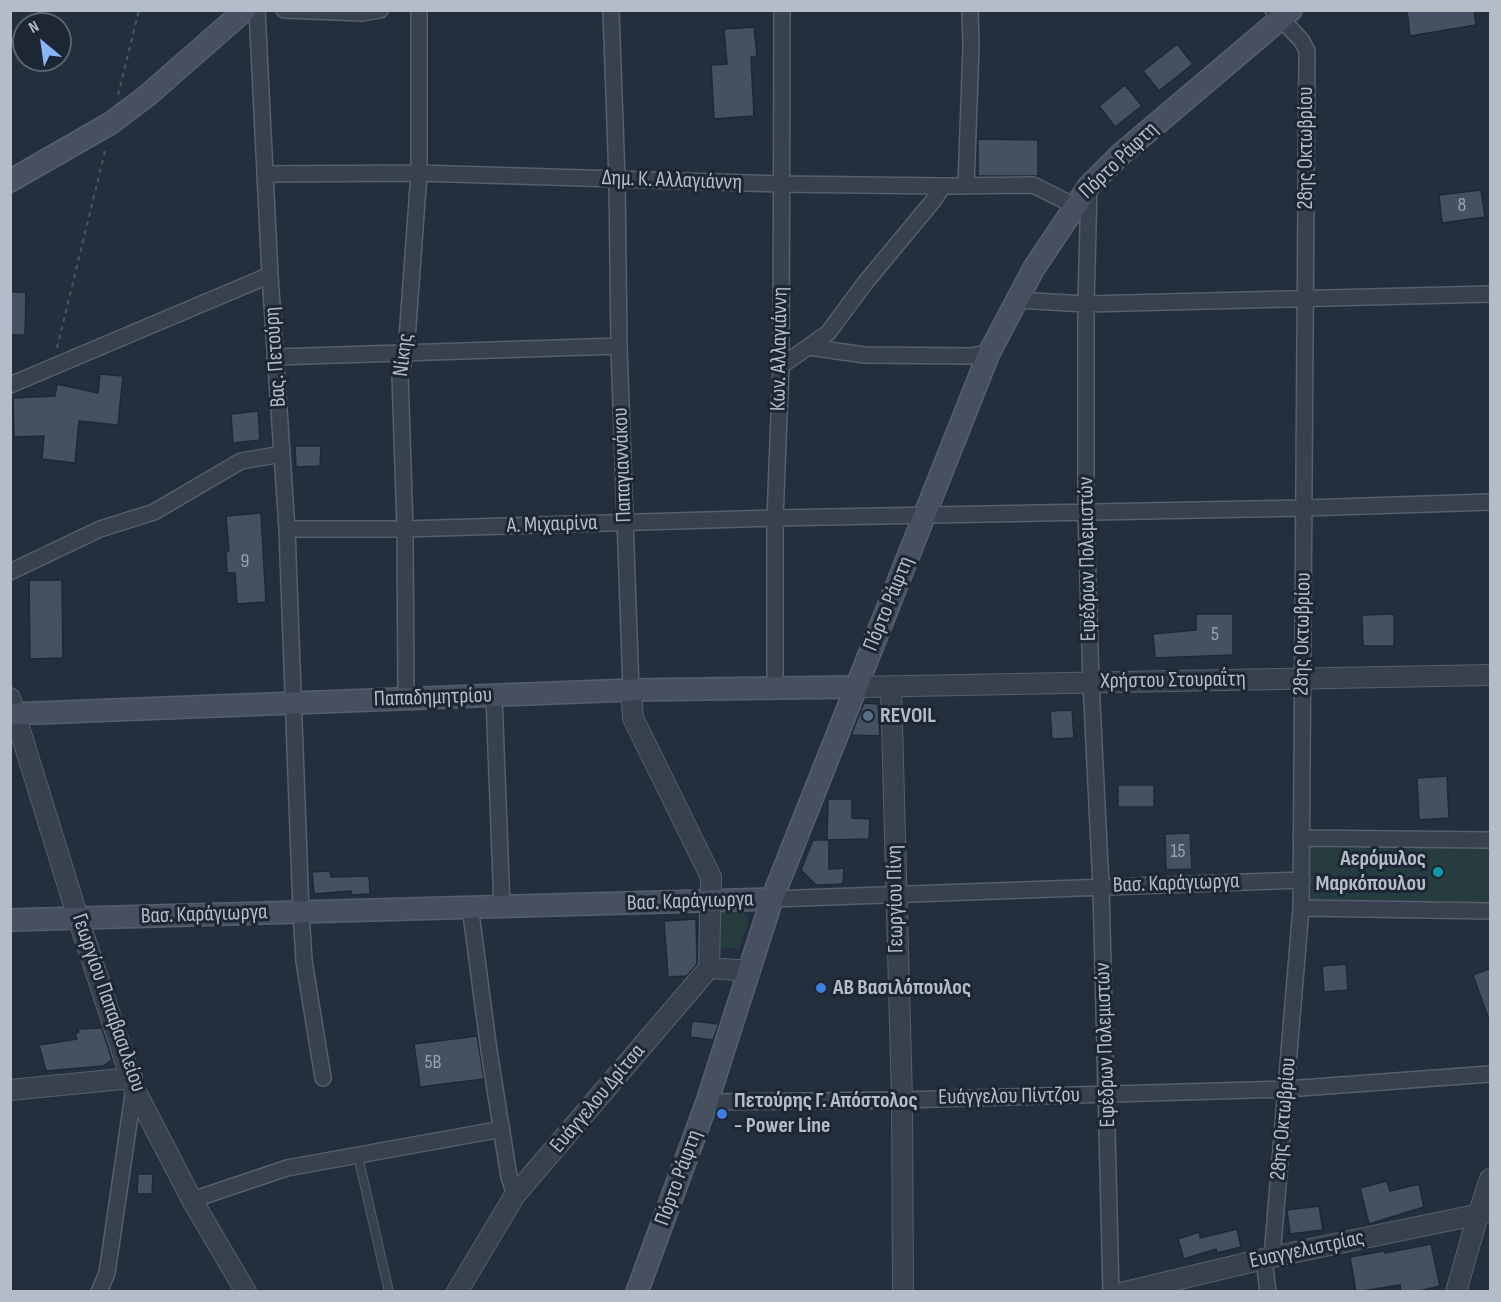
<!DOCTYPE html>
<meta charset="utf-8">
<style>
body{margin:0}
#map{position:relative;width:1501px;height:1302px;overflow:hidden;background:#242f3e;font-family:"Sofia Sans Condensed",sans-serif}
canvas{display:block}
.frame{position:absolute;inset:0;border:12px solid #b4bcc9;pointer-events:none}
.north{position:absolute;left:12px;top:12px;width:60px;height:60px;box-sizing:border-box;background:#1d2633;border:2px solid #59626f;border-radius:50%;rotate:331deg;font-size:16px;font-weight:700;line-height:24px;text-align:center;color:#b4bcc9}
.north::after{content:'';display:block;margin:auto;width:21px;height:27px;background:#8ab4f8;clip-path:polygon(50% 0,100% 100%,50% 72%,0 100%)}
</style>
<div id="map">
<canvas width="1501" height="1302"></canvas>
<div class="frame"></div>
<div class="north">N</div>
</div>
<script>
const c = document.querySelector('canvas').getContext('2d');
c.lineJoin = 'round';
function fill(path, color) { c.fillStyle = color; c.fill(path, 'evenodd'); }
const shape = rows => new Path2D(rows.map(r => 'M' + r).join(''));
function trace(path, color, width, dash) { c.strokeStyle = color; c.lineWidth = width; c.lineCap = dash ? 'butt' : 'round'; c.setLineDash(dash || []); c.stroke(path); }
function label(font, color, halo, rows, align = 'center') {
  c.font = font + ' "Sofia Sans Condensed",sans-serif'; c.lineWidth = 6; c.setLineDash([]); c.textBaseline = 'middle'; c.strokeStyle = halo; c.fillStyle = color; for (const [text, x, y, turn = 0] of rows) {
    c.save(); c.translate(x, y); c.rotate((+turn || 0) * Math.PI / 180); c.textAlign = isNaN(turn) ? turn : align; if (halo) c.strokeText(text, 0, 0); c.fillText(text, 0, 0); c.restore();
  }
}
fill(shape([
 [1310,843,1490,845,1490,906,1310,903],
 [741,907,749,919,739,949,720,947,721,908]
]), '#263c3f');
const building = shape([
 [1407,10,1474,10,1476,25,1410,36,1407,10],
 [754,27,757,56,751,57,754,116,714,119,711,65,727,64,724,29,754,27],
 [1177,44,1193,64,1159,91,1143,71,1177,44],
 [1125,85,1142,106,1115,127,1099,106,1125,85],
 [978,139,1038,140,1038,176,978,176,978,139],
 [1481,190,1485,217,1442,223,1439,195,1481,190],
 [10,292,26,292,25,335,10,335,10,292],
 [100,374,123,376,118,425,79,421,75,463,42,459,44,436,14,437,13,398,55,396,57,384,98,393,100,374],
 [258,411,260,440,233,443,231,414,258,411],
 [295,446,321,446,320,466,296,467,295,446],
 [261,513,266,602,237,604,235,573,227,573,226,551,229,551,226,516,261,513],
 [29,580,62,580,63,658,30,659,29,580],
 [1196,614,1233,614,1233,655,1155,658,1153,634,1196,630,1196,614],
 [1394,614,1394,646,1363,646,1362,615,1394,614],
 [864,703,878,704,880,736,851,735,864,703],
 [1072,710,1074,738,1052,739,1050,711,1072,710],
 [1447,776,1449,818,1419,820,1417,778,1447,776],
 [1118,785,1154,785,1154,807,1118,807,1118,785],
 [828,799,852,799,852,818,870,819,869,839,827,840,828,799],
 [1190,833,1192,869,1166,870,1165,834,1190,833],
 [813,840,829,840,829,869,844,868,843,884,816,885,801,870,813,840],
 '1432 872a6 6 0 1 1 12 0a6 6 0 1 1-12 0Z',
 [330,871,331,877,369,876,370,894,352,895,351,891,314,894,312,872,330,871],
 [696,919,697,964,687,976,668,977,664,921,696,919],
 [1346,964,1348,990,1324,992,1322,966,1346,964],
 [1491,968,1491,1020,1489,1020,1473,975,1491,968],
 [692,1021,719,1024,713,1040,690,1037,692,1021],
 [102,1028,112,1060,103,1066,46,1071,39,1045,77,1039,75,1034,79,1032,77,1029,102,1028],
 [477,1036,484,1079,420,1087,414,1044,477,1036],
 [138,1174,153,1174,152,1194,137,1194,138,1174],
 [1387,1181,1390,1191,1419,1184,1424,1207,1369,1224,1360,1188,1387,1181],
 [1319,1206,1323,1230,1290,1234,1287,1210,1319,1206],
 [1237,1229,1241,1247,1217,1253,1216,1249,1184,1259,1178,1239,1199,1232,1200,1238,1237,1229],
 [1431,1244,1440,1286,1415,1292,1401,1292,1400,1285,1356,1292,1350,1257,1384,1251,1385,1253,1431,1244]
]);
fill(building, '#455162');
trace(building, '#1f2835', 1.5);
const service = shape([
 [358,1156,389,1292]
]);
const minor = shape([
 [257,10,270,275,287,529,301,912,304,961,323,1078],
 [284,10,363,13,380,10],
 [611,10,617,180,619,346,631,690],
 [265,174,419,173,781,184,943,186,1033,185,1075,206],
 [966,186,971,47,970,10],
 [1089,186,1086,304,1086,512,1091,682,1101,887,1111,1292],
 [1016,300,1086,304,1490,294],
 [808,347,865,355,971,356,989,353],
 [275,357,619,346],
 [781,366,828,333,865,283,933,201,943,186],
 [10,385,270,275],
 [287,529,405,529,775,518,1304,508,1490,502],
 [10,572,100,529,154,512,241,461,282,454],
 [775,688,775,518,781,366,782,10],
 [494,696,502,907],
 [406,699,405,529,400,375,406,353,419,173,419,10],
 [1301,838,1490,840],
 [772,899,1302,880],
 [470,906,489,1051,509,1177,515,1195],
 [1301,908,1490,911],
 [707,1102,902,1100,1287,1089,1490,1074],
 [192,1200,287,1168,502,1129],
 [1272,1257,1301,908,1307,51,1302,41,1273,10],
 [1264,1259,1268,1292],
 [99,1292,107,1273,134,1088]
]);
const tertiary = shape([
 [891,686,902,1100,903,1292],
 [856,687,1490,675],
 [10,698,78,918,134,1088,192,1200,246,1292],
 [709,968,750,971],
 [10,1090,132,1078],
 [457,1292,515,1195,709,968,711,877,633,718,631,690],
 [1125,1292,1272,1257,1490,1212],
 [1456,1292,1478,1215,1490,1179]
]);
const secondary = shape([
 [10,181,111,123,148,95,245,10],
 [10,714,631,690,856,687],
 [10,920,772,899],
 [637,1292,707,1102,772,899,989,353,1034,268,1089,186,1121,154,1291,10]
]);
trace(service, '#565f6c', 10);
trace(minor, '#565f6c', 18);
trace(tertiary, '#565f6c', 22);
trace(secondary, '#565f6c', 24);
trace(shape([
 [118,95,139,10],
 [57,348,106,147]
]), '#44595c', 2, [4.5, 4.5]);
trace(service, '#38414e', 8);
trace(minor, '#38414e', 15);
trace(tertiary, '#38414e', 20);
trace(secondary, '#465061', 21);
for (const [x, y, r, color] of [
 [868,716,6,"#5c6f8a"],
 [1438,872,6,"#0f9aa8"],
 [821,988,6,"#3f7fe0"],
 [722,1114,6,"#3f7fe0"]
]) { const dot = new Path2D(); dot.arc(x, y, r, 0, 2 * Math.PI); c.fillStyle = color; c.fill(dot); trace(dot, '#1d2633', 2); }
label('20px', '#98a1af', null, [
 ["8",1462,206],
 ["9",245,562],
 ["5",1215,635],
 ["15",1178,852],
 ["5B",433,1063]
]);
label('22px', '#b4bcc9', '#1d2633', [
 ["28ης Οκτωβρίου",1306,148,-90],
 ["Πόρτο Ράφτη",1119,161,-44],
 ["Δημ. Κ. Αλλαγιάννη",672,181,2],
 ["Κων. Αλλαγιάννη",780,349,-89],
 ["Νίκης",404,355,-83],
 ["Βας. Πετούρη",276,357,-94],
 ["Παπαγιαννάκου",623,465,-92],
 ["Α. Μιχαιρίνα",552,525,-2],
 ["Εφέδρων Πολεμιστών",1088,559,-91],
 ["Πόρτο Ράφτη",889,604,-68],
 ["28ης Οκτωβρίου",1303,634,-89],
 ["Χρήστου Στουραΐτη",1173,681,-1],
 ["Παπαδημητρίου",433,698,-2],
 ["Βασ. Καράγιωργα",1176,884,-2],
 ["Γεωργίου Πίνη",896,899,-91],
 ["Βασ. Καράγιωργα",690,902,-2],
 ["Βασ. Καράγιωργα",204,915,-2],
 ["Γεωργίου Παπαβασιλείου",108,1003,71],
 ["Εφέδρων Πολεμιστών",1106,1045,-92],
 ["Ευάγγελου Πίντζου",1009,1097,-1],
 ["Ευάγγελου Δρίτσα",598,1099,-50],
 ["28ης Οκτωβρίου",1284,1119,-85],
 ["Πόρτο Ράφτη",679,1178,-70],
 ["Ευαγγελιστρίας",1307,1250,-12]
]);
label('bold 22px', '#b4bcc9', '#1d2633', [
 ["REVOIL",880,716],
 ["Αερόμυλος",1426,859,"right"],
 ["Μαρκόπουλου",1426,884,"right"],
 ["ΑΒ Βασιλόπουλος",833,988],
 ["Πετούρης Γ. Απόστολος",734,1101],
 ["- Power Line",734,1126]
], 'left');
</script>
